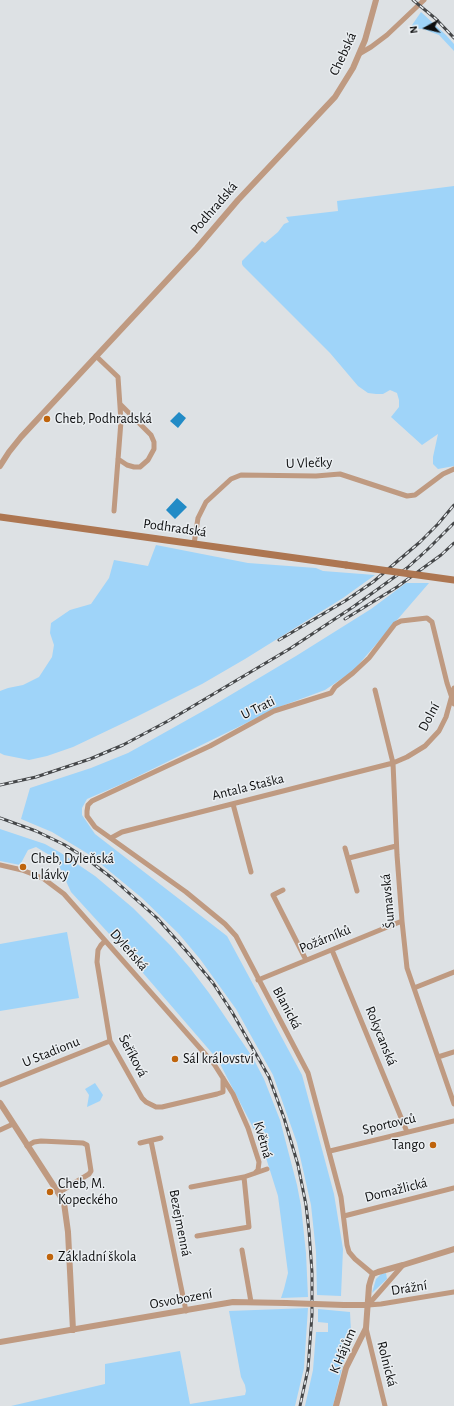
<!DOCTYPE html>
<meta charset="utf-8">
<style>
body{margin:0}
#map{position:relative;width:454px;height:1406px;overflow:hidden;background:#dde1e4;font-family:"Alegreya Sans",sans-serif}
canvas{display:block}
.north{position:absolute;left:406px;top:8px;width:40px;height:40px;-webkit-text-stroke:3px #eaeef1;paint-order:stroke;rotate:262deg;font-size:11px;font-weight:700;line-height:16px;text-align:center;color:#0d0e0f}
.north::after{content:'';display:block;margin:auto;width:14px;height:18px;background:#0d0e0f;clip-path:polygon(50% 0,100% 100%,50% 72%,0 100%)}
</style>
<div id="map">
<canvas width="454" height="1406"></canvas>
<div class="north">N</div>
</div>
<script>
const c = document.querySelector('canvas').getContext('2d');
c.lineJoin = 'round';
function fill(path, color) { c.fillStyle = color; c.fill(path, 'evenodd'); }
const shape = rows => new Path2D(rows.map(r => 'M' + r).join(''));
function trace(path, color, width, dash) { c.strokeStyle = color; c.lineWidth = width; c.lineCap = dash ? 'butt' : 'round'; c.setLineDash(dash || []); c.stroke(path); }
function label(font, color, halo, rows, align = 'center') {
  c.font = font + ' "Alegreya Sans",sans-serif'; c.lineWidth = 3; c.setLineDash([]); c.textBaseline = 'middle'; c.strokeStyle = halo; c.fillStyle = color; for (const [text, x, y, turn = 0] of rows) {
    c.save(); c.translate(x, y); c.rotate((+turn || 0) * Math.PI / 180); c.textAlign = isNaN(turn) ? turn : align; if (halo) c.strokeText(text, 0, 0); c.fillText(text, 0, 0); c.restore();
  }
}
fill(shape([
 [421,12,446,35,454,44,454,51,439,35,423,29,410,28],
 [454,186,454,466,438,469,433,464,433,457,438,434,422,445,391,417,399,407,399,400,397,393,390,390,383,394,376,394,368,393,358,386,330,353,243,266,242,264,242,261,262,241,265,243,278,232,284,224,289,222,286,217,338,211,337,201],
 [156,545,248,563,316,568,323,571,375,575,343,598,245,659,202,684,136,717,73,747,47,756,29,760,4,755,0,753,0,691,8,688,23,685,39,677,52,657,54,645,50,633,51,623,70,610,91,604,109,578,114,560,148,566],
 [406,583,429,583,353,671,325,690,279,707,124,783,87,799,82,808,82,815,95,834,227,936,302,1075,334,1194,343,1249,341,1296,317,1295,316,1252,311,1205,297,1143,273,1075,236,1009,200,959,179,934,142,898,90,855,52,832,21,819,30,788,91,768,128,753,146,743,212,706,296,656,371,609],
 [0,829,45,844,61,853,95,876,133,908,171,946,190,968,209,993,253,1058,264,1079,280,1120,297,1185,301,1206,306,1253,308,1297,281,1298,284,1289,288,1273,278,1196,262,1145,218,1060,112,937,71,892,56,859,36,847,28,850,20,865,0,861],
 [67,932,79,998,0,1011,0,944],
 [95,1083,103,1095,100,1101,87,1107,89,1095,85,1089],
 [386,1273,387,1279,372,1293,376,1279,381,1274],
 [308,1308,304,1368,295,1406,11,1406,105,1384,105,1364,180,1351,190,1404,245,1395,246,1391,245,1385,241,1377,229,1311],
 [318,1309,350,1312,351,1331,333,1406,305,1406,313,1370,316,1332,328,1332,328,1323,318,1322]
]), '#9fd4f9');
fill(shape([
 [179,412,186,418,178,428,170,421],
 [177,498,187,507,175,519,166,510]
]), '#228bc6');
trace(shape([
 [359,54,371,47,387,35,424,0],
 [96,356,118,377,121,421,114,511],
 [118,459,127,465,134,467,140,467,148,460,154,449,154,442,151,435,120,404],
 [194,544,198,518,206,502,231,479,241,475,316,476,340,474,407,496,415,495,443,474,454,469],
 [375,690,393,763,397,855,402,921,407,968,454,1104],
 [233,804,251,872],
 [111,838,122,832,393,763,407,757,425,746,439,731,446,717,454,688],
 [345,848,357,891],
 [349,858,396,846],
 [0,865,22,870,35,875,44,879,64,894,214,1064,233,1094,248,1128,259,1162,258,1170,255,1173],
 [283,890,273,895,306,960],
 [105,941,101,945,98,950,97,962,110,1041,142,1098,146,1102,156,1107,162,1107,217,1094,223,1092,223,1078],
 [332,950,407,1132],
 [258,980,402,921],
 [414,988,454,972],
 [438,1057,454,1052],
 [0,1085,110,1041],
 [0,1130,13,1124],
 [151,1141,186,1311],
 [140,1143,161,1138],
 [27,1146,34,1142,41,1141,83,1143,87,1145,91,1171,89,1174,58,1193],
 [330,1151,454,1121],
 [191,1187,244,1177,267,1169],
 [344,1216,454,1188],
 [197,1236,249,1227,244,1177],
 [242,1250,251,1302],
 [373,1274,355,1259,349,1252,347,1245,341,1197,308,1073,236,936,225,924,186,892,95,827,87,816,87,811,88,805,92,801,210,746,274,711,331,693,335,687,353,673,369,658,395,624,401,621,427,618,432,622,447,683,454,704],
 [368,1305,381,1304,454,1292],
 [368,1305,403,1265],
 [366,1328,385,1406]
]), '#bf9a81', 5);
trace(shape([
 [0,466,9,452,21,437,197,248,238,200,335,97,353,68,365,40,376,0],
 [0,1103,61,1197,64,1203,68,1232,73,1330],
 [344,1305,368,1305],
 [0,1342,233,1302,286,1303],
 [336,1406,346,1368,366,1328,369,1286,371,1279,373,1274,378,1272,403,1265,454,1249]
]), '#bf9a81', 6);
trace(shape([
 [0,517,346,565]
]), '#ad7651', 7);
const rail = shape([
 [413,0,436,19,454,38],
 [345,619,397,587,441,555,454,543],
 [279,640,345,601,373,582,420,542,438,524,454,505],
 [0,785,36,777,90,759,123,745,168,721,291,648,353,607,407,568,428,549,454,523],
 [0,818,36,831,65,845,87,859,112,878,157,918,189,954,213,983,232,1012,269,1077,284,1118,298,1165,306,1205,309,1231,312,1272,312,1315,308,1369,300,1406]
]);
trace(rail, '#454749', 3);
trace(rail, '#eaeef1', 1.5, [4.5]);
trace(shape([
 [286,1303,344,1305]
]), '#bf9a81', 6);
trace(shape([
 [346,565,454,580]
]), '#ad7651', 7);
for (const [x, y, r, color] of [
 [47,419,4,"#bf640c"],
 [23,867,4,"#bf640c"],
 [175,1059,4,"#bf640c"],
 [433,1145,4,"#bf640c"],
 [50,1192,4,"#bf640c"],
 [50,1257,4,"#bf640c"]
]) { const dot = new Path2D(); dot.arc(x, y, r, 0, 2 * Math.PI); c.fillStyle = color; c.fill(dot); trace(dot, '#eaeef1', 1.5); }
label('14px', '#0d0e0f', '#eaeef1', [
 ["Chebská",343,54,-65],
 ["Podhradská",214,208,-49],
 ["U Vlečky",309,463,-2],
 ["Podhradská",175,528,8],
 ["U Trati",258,708,-26],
 ["Dolní",429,717,-62],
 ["Antala Staška",248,787,-14],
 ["Šumavská",388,901,-95],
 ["Požárníků",325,939,-22],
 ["Dyleňská",129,950,49],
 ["Blanická",287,1008,62],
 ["Rokycanská",381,1036,68],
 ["U Stadionu",51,1052,-22],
 ["Šeříková",133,1056,62],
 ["Sportovců",389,1124,-13],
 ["Květná",263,1140,74],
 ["Domažlická",396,1190,-14],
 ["Bezejmenná",180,1223,79],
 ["Drážní",409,1288,-9],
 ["Osvobození",181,1299,-10],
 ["K Hájům",343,1351,-67],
 ["Rolnická",387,1364,76]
]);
label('14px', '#0d0e0f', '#eaeef1', [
 ["Cheb, Podhradská",55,419],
 ["Cheb, Dyleňská",31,859],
 ["u lávky",31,875],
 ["Sál království",183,1059],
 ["Tango",425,1145,"right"],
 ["Cheb, M.",58,1184],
 ["Kopeckého",58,1200],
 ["Základní škola",58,1257]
], 'left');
</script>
